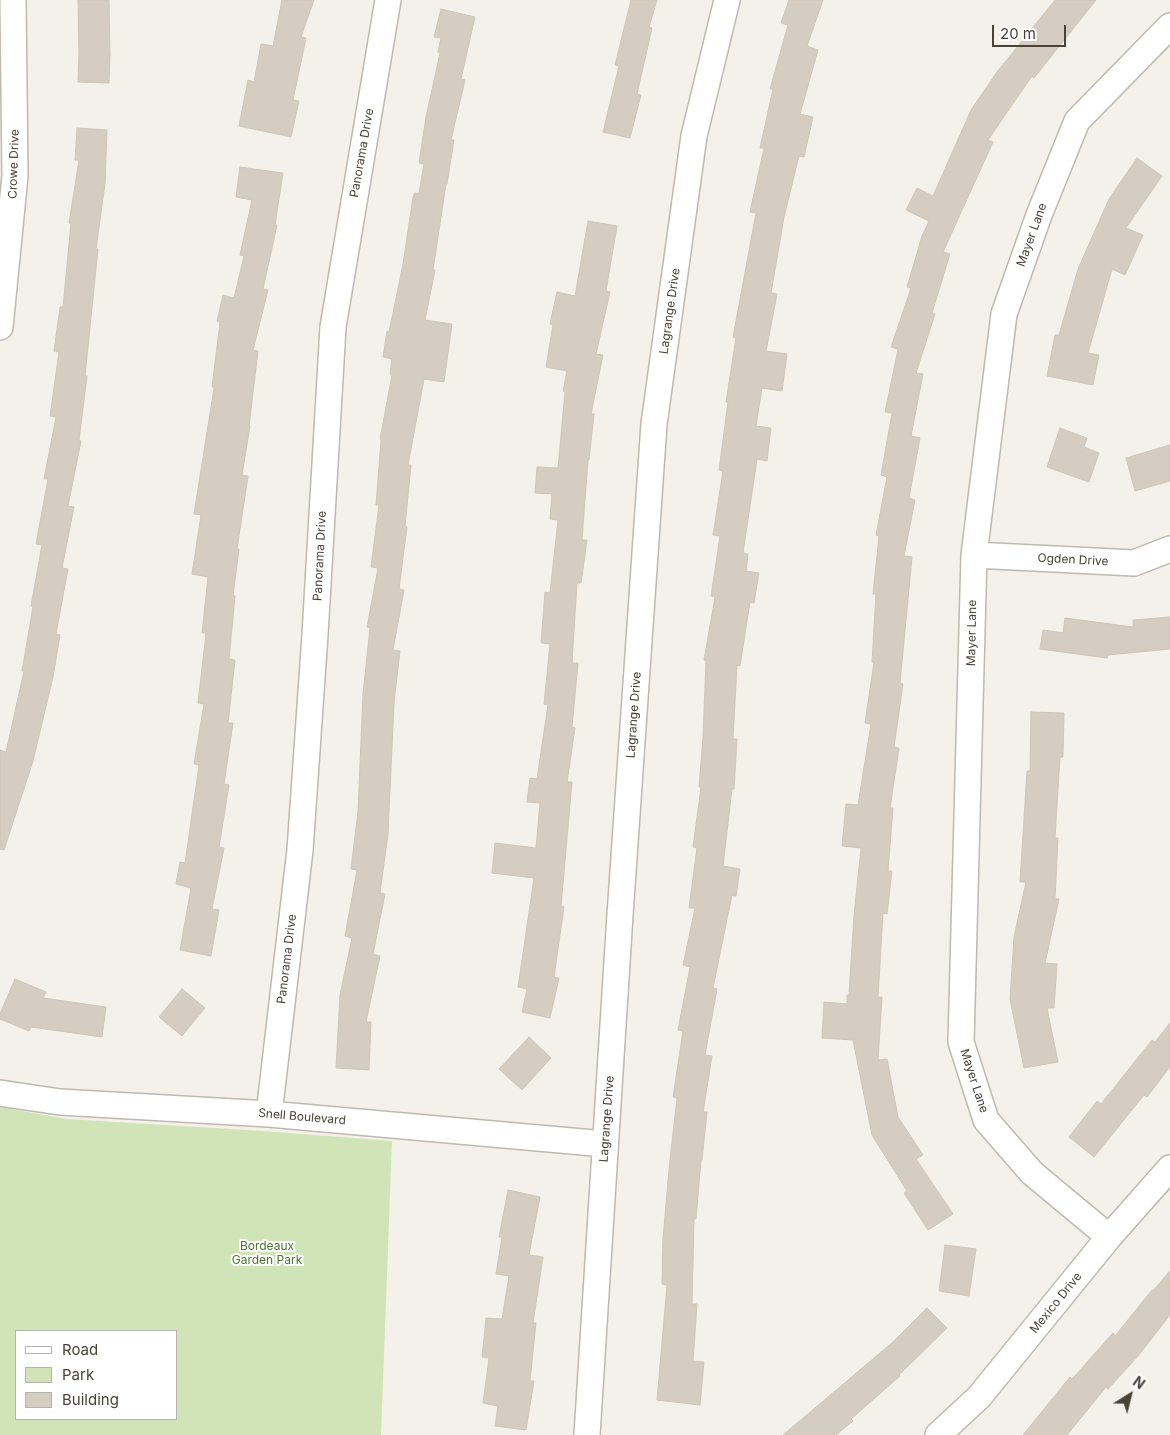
<!DOCTYPE html>
<style>
body{margin:0}
#map{position:relative;width:1170px;height:1435px;overflow:hidden;background:#f4f1eb;font-family:Inter,sans-serif}
canvas{display:block}
.legend{position:absolute;left:15px;top:1330px;width:162px;height:90px;box-sizing:border-box;background:#fff;border:1px solid #b6b3b0;margin:0;padding:6px 9px;list-style:none;font-size:15px;color:#484239}
.legend li{display:flex;align-items:center;gap:10px;height:25px}
.legend b{width:25px;border:1px solid #b6b3b0}
.north{position:absolute;left:1105px;top:1370px;width:50px;height:50px;-webkit-text-stroke:4px #fff;paint-order:stroke;rotate:36deg;font-size:14px;font-weight:700;line-height:20px;text-align:center;color:#484239}
.north::after{content:'';display:block;margin:auto;width:18px;height:22px;background:#484239;clip-path:polygon(50% 0,100% 100%,50% 72%,0 100%)}
.scale{position:absolute;left:992px;top:25px;width:74px;height:22px;box-sizing:border-box;border:2px solid #484239;border-top:0;padding-left:6px;font-size:15px;line-height:18px;white-space:nowrap;color:#484239;-webkit-text-stroke:4px #fff;paint-order:stroke}
</style>
<div id="map">
<canvas width="1170" height="1435"></canvas>
<ul class="legend">
<li><b style="height:6px;background:#fff"></b>Road</li>
<li><b style="height:14px;background:#d1e4b8"></b>Park</li>
<li><b style="height:14px;background:#d5cdc1"></b>Building</li>
</ul>
<div class="north">N</div>
<div class="scale">20 m</div>
</div>
<script>
const c = document.querySelector('canvas').getContext('2d');
c.lineJoin = 'round';
function fill(path, color) { c.fillStyle = color; c.fill(path, 'evenodd'); }
const shape = rows => new Path2D(rows.map(r => 'M' + r).join(''));
function trace(path, color, width, dash) { c.strokeStyle = color; c.lineWidth = width; c.lineCap = dash ? 'butt' : 'round'; c.setLineDash(dash || []); c.stroke(path); }
function label(font, color, halo, rows, align = 'center') {
  c.font = font + ' Inter,sans-serif'; c.lineWidth = 4; c.setLineDash([]); c.textBaseline = 'middle'; c.strokeStyle = halo; c.fillStyle = color; for (const [text, x, y, turn = 0] of rows) {
    c.save(); c.translate(x, y); c.rotate((+turn || 0) * Math.PI / 180); c.textAlign = isNaN(turn) ? turn : align; if (halo) c.strokeText(text, 0, 0); c.fillText(text, 0, 0); c.restore();
  }
}
fill(shape([
 [0,1107,67,1119,263,1131,392,1141,381,1435,0,1435],
 [16,1331,176,1331,176,1419,16,1419]
]), '#d1e4b8');
const building = shape([
 [78,0,109,0,110,55,109,83,78,82,79,53,78,0],
 [282,0,314,0,301,37,306,38,293,100,299,101,291,137,239,126,248,80,254,82,261,44,273,46,282,0],
 [631,0,657,0,649,27,652,28,637,94,641,95,630,138,603,132,619,66,615,65,631,0],
 [789,0,823,0,807,46,818,50,800,114,813,117,804,157,799,156,784,217,771,293,777,294,766,351,787,354,782,391,762,388,756,426,771,428,767,461,757,459,743,553,748,554,746,571,759,573,754,603,750,602,740,666,737,665,733,739,737,739,734,789,732,789,723,866,740,869,736,896,732,895,713,988,717,989,705,1055,712,1056,703,1112,707,1112,702,1160,701,1160,696,1219,694,1219,692,1304,697,1304,693,1361,704,1362,700,1405,657,1400,667,1285,662,1284,663,1239,669,1169,677,1098,673,1097,683,1031,678,1030,690,967,683,965,695,908,689,908,697,848,693,847,701,787,699,787,703,737,706,661,704,660,715,597,711,596,720,536,713,535,723,471,719,470,728,402,726,402,736,338,733,337,756,213,750,212,764,148,760,148,773,89,770,89,788,25,781,23,789,0],
 [1055,0,1096,0,1034,78,1032,76,988,140,993,142,943,252,950,254,932,313,935,314,916,373,923,374,911,436,920,438,909,498,915,500,904,556,912,557,900,683,903,684,894,747,899,748,890,808,893,808,888,871,892,871,887,914,883,913,878,997,882,997,878,1060,887,1059,898,1117,923,1155,916,1159,953,1214,928,1230,904,1193,907,1191,872,1135,853,1040,822,1038,824,1002,847,1004,847,995,849,995,854,915,861,848,842,846,846,804,858,805,871,724,865,723,874,662,872,662,876,594,873,594,879,536,876,535,887,477,881,475,892,413,885,412,898,349,891,347,911,288,907,287,922,236,929,221,906,210,917,188,933,196,971,110,997,72,1055,0],
 [441,9,475,17,461,79,465,80,451,140,454,140,447,184,446,184,433,270,435,270,425,320,452,324,444,382,424,379,408,465,411,465,405,526,407,527,399,589,404,590,393,650,400,651,394,703,388,834,380,893,385,894,373,954,380,956,366,1022,371,1022,369,1070,336,1068,340,995,352,938,345,936,357,870,351,869,358,811,363,694,370,628,367,627,378,568,371,567,379,505,376,505,381,440,380,439,392,375,390,374,392,359,383,357,387,331,389,332,403,264,413,197,415,193,419,193,424,164,419,163,426,117,440,53,438,52,441,38,434,37,441,9],
 [77,128,107,130,105,184,96,249,98,249,85,376,87,376,79,440,81,441,68,506,74,507,62,568,68,569,56,634,60,635,53,677,33,761,4,850,0,849,0,750,6,752,24,671,22,671,33,607,31,606,42,545,36,544,48,479,44,479,56,417,50,416,59,352,54,351,60,307,63,307,71,223,69,223,79,160,75,160,77,128],
 [1137,158,1162,176,1126,228,1143,235,1125,275,1112,269,1088,353,1099,355,1093,385,1047,376,1055,335,1059,335,1078,269,1109,199,1137,158],
 [240,167,283,173,275,225,277,225,263,289,268,290,253,350,258,351,249,426,250,426,242,475,248,476,237,549,239,549,233,596,235,596,229,659,235,660,228,723,233,723,224,784,229,785,219,847,224,848,212,909,219,910,211,956,180,950,191,888,176,884,180,862,185,863,199,765,194,764,204,704,198,703,206,633,202,633,208,577,192,574,201,515,194,514,214,388,212,387,220,322,217,321,223,295,234,298,244,256,240,255,252,200,236,197,240,167],
 [588,221,617,226,606,291,610,292,596,354,603,355,591,414,594,414,589,460,588,460,582,540,587,540,581,583,577,583,572,663,578,663,572,727,575,728,567,782,572,782,561,906,564,907,554,977,559,978,550,1018,522,1012,527,989,518,987,534,878,492,873,495,843,536,848,540,803,527,802,530,778,537,779,548,705,544,704,550,644,541,643,545,592,550,593,558,520,550,519,552,494,535,493,537,467,558,468,565,392,563,391,567,371,546,367,553,325,550,324,557,292,575,296,588,221],
 [1060,428,1087,438,1084,447,1099,453,1089,482,1047,467,1060,428],
 [1170,445,1170,481,1135,491,1126,458,1170,445],
 [1170,617,1170,649,1108,655,1107,658,1040,649,1043,630,1063,633,1065,618,1133,627,1133,620,1170,617],
 [1031,712,1064,713,1063,757,1060,757,1055,838,1058,838,1055,899,1059,899,1045,963,1057,964,1054,1008,1047,1008,1058,1062,1024,1068,1010,999,1014,937,1026,882,1020,882,1027,771,1030,771,1031,712],
 [15,979,46,992,43,998,106,1007,102,1037,31,1027,29,1031,0,1019,0,1014,15,979],
 [182,989,205,1008,182,1036,159,1017,182,989],
 [1170,1023,1170,1067,1147,1097,1144,1095,1094,1157,1069,1137,1097,1101,1101,1104,1152,1040,1155,1042,1170,1023],
 [529,1037,551,1058,522,1090,499,1069,529,1037],
 [508,1190,540,1197,529,1255,543,1257,533,1323,536,1323,530,1381,534,1381,526,1430,495,1426,498,1406,483,1403,489,1358,482,1357,486,1318,502,1319,509,1276,496,1274,502,1237,499,1237,508,1190],
 [945,1245,976,1249,969,1296,939,1291,945,1245],
 [1170,1271,1170,1315,1138,1356,1108,1389,1106,1387,1067,1435,1023,1435,1070,1377,1072,1379,1113,1333,1115,1336,1152,1290,1153,1291,1170,1271],
 [927,1308,947,1328,899,1375,900,1376,851,1419,853,1421,836,1435,783,1435,893,1342,927,1308]
]);
fill(building, '#d5cdc1');
trace(building, '#cfc5b5', 1);
const minor = shape([
 [0,327,15,176,13,0],
 [974,555,1134,563,1170,549],
 [0,1093,60,1102,269,1114,605,1144],
 [269,1114,300,850,315,635,333,327,388,0],
 [1109,1237,1032,1173,986,1120,961,1042,974,555,1004,314,1039,215,1077,121,1170,26],
 [587,1435,620,915,654,424,694,136,727,0],
 [938,1435,979,1397,1109,1237,1170,1168]
]);
trace(minor, '#bfb9ae', 28);
trace(minor, '#fff', 25);
label('12px', '#484239', '#fff', [
 ["Panorama Drive",362,153,-80],
 ["Crowe Drive",14,164,-88],
 ["Mayer Lane",1032,235,-70],
 ["Lagrange Drive",670,311,-82],
 ["Panorama Drive",320,556,-87],
 ["Ogden Drive",1073,560,3],
 ["Mayer Lane",972,633,-89],
 ["Lagrange Drive",634,715,-86],
 ["Panorama Drive",287,959,-83],
 ["Mayer Lane",974,1081,72],
 ["Snell Boulevard",302,1117,5],
 ["Lagrange Drive",607,1119,-86],
 ["Mexico Drive",1056,1303,-51]
]);
label('12px', '#4c7531', '#fff', [
 ["Bordeaux",267,1246],
 ["Garden Park",267,1260]
]);
</script>
